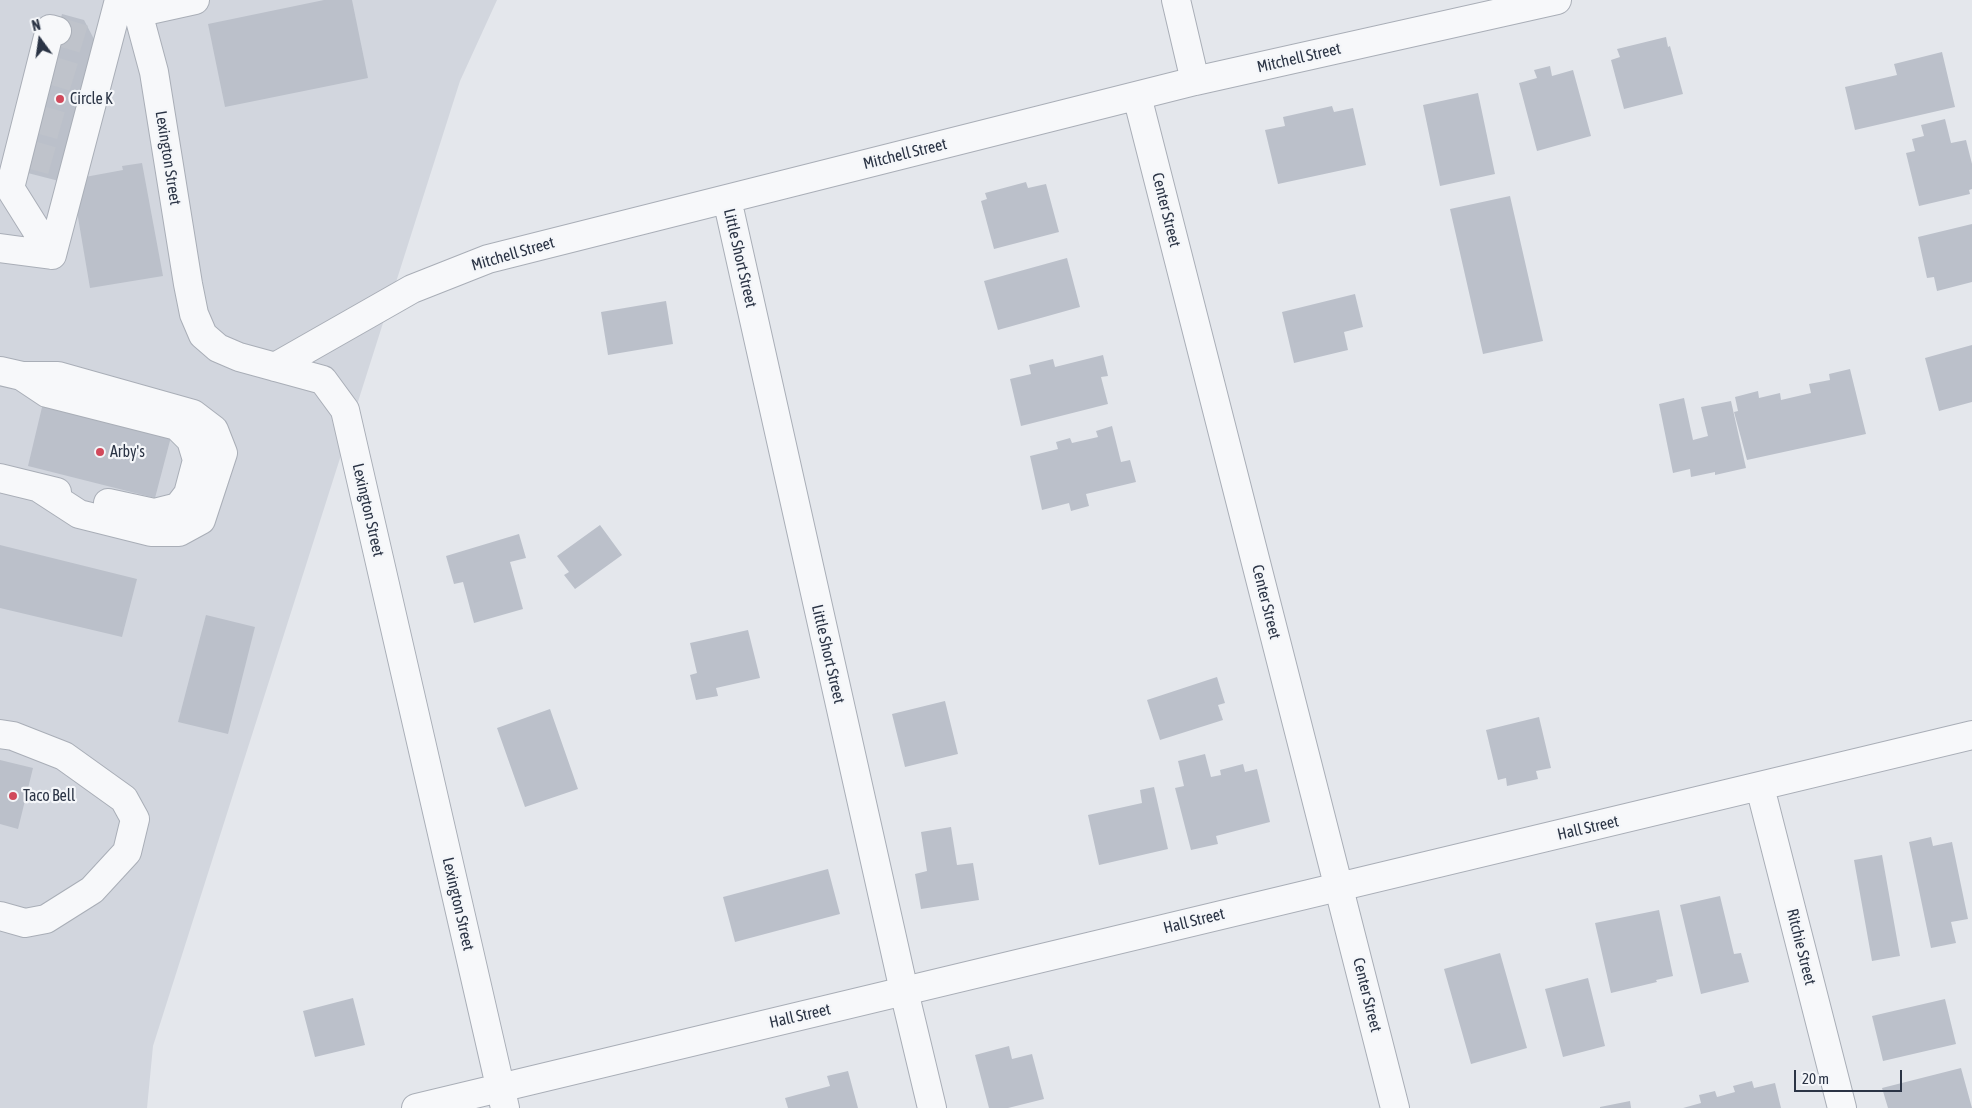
<!DOCTYPE html>
<style>
body{margin:0}
#map{position:relative;width:1972px;height:1108px;overflow:hidden;background:#e4e7ec;font-family:"Asap Condensed",sans-serif}
canvas{display:block}
.north{position:absolute;left:15px;top:15px;width:50px;height:50px;-webkit-text-stroke:4px #f4f6f9;paint-order:stroke;rotate:346deg;font-size:14px;font-weight:700;line-height:20px;text-align:center;color:#2b3445}
.north::after{content:'';display:block;margin:auto;width:18px;height:22px;background:#2b3445;clip-path:polygon(50% 0,100% 100%,50% 72%,0 100%)}
.scale{position:absolute;left:1794px;top:1070px;width:108px;height:22px;box-sizing:border-box;border:2px solid #2b3445;border-top:0;padding-left:6px;font-size:15px;line-height:18px;white-space:nowrap;color:#2b3445;-webkit-text-stroke:4px #f4f6f9;paint-order:stroke}
</style>
<div id="map">
<canvas width="1972" height="1108"></canvas>
<div class="north">N</div>
<div class="scale">20 m</div>
</div>
<script>
const c = document.querySelector('canvas').getContext('2d');
c.lineJoin = 'round';
function fill(path, color) { c.fillStyle = color; c.fill(path, 'evenodd'); }
const shape = rows => new Path2D(rows.map(r => 'M' + r).join(''));
function trace(path, color, width, dash) { c.strokeStyle = color; c.lineWidth = width; c.lineCap = dash ? 'butt' : 'round'; c.setLineDash(dash || []); c.stroke(path); }
function label(font, color, halo, rows, align = 'center') {
  c.font = font + ' "Asap Condensed",sans-serif'; c.lineWidth = 4.5; c.setLineDash([]); c.textBaseline = 'middle'; c.strokeStyle = halo; c.fillStyle = color; for (const [text, x, y, turn = 0] of rows) {
    c.save(); c.translate(x, y); c.rotate((+turn || 0) * Math.PI / 180); c.textAlign = isNaN(turn) ? turn : align; if (halo) c.strokeText(text, 0, 0); c.fillText(text, 0, 0); c.restore();
  }
}
fill(shape([
 [0,0,497,0,460,81,153,1046,147,1108,0,1108]
]), '#d2d6de');
fill(shape([
 [324,0,352,0,368,78,225,107,208,24],
 [62,14,84,20,96,43,59,181,20,171],
 [1666,37,1668,47,1670,46,1683,94,1624,109,1611,60,1620,57,1617,49],
 [1942,52,1955,107,1855,130,1845,87,1897,75,1894,64],
 [1550,66,1552,76,1573,70,1591,136,1537,151,1519,83,1537,78,1534,70],
 [1478,93,1495,174,1440,186,1423,105],
 [1332,106,1334,112,1353,108,1366,165,1278,184,1265,130,1285,126,1283,117],
 [1945,119,1951,143,1966,140,1972,164,1972,189,1969,190,1970,194,1919,206,1906,153,1915,151,1912,139,1924,136,1921,125],
 [142,163,163,276,90,288,73,188,85,177,123,170,122,166],
 [1026,182,1028,188,1046,184,1059,232,994,249,981,201,987,199,985,193],
 [1510,196,1543,341,1483,354,1450,209],
 [1972,224,1972,282,1937,291,1934,277,1927,278,1918,237],
 [1067,258,1080,307,998,330,984,281],
 [1355,294,1363,327,1344,332,1348,350,1294,363,1282,312],
 [666,301,673,344,608,355,601,312],
 [1972,345,1972,402,1939,411,1925,358],
 [1103,355,1108,376,1101,377,1108,404,1021,426,1010,379,1031,374,1029,365,1053,359,1055,367],
 [1850,369,1866,434,1747,460,1734,412,1738,411,1735,397,1758,391,1759,398,1780,393,1781,400,1811,393,1809,384,1830,380,1829,374],
 [1684,398,1693,440,1708,436,1701,407,1731,401,1746,468,1715,475,1715,472,1691,477,1690,469,1673,473,1659,404],
 [43,403,171,437,155,498,28,466],
 [1112,426,1121,462,1130,460,1136,482,1086,494,1089,506,1071,511,1069,503,1042,510,1030,456,1058,449,1056,442,1070,438,1072,443,1098,437,1096,431],
 [600,525,622,555,575,589,564,575,569,572,557,556],
 [519,534,526,558,510,562,523,609,474,623,463,582,454,584,446,556],
 [0,545,137,579,122,637,0,608],
 [206,615,255,627,228,734,178,722],
 [748,630,760,678,716,688,718,696,696,700,690,675,697,673,690,643],
 [1217,677,1225,703,1218,705,1223,720,1160,740,1147,700],
 [945,701,958,754,905,767,892,714],
 [550,709,578,789,525,807,497,728],
 [1539,717,1551,768,1536,771,1538,779,1507,786,1506,778,1498,780,1486,730],
 [1205,754,1211,777,1221,775,1220,770,1243,764,1245,772,1257,769,1270,822,1216,836,1218,844,1191,850,1175,788,1184,786,1178,761],
 [0,760,33,768,18,829,0,824],
 [1154,787,1168,849,1099,865,1088,815,1142,803,1140,790],
 [951,827,957,865,973,863,979,900,921,909,915,874,927,871,921,832],
 [1931,837,1933,846,1952,842,1968,919,1951,922,1956,943,1931,948,1909,842],
 [1882,855,1900,956,1872,961,1854,860],
 [828,869,840,914,735,942,723,897],
 [1720,896,1734,954,1741,953,1749,982,1701,994,1680,905],
 [1659,910,1673,976,1656,980,1657,982,1611,993,1595,923],
 [1500,953,1527,1048,1471,1064,1444,969],
 [1588,978,1605,1046,1563,1057,1545,989],
 [353,998,365,1045,315,1057,303,1011],
 [1945,999,1956,1044,1883,1061,1872,1016],
 [1009,1046,1012,1059,1032,1054,1044,1099,1008,1108,989,1108,975,1055],
 [1961,1068,1972,1108,1888,1108,1882,1088],
 [848,1071,858,1108,788,1108,785,1098,830,1086,827,1076],
 [1752,1081,1754,1088,1775,1083,1781,1108,1683,1108,1701,1103,1699,1095,1715,1091,1717,1097,1735,1092,1733,1086],
 [1630,1101,1631,1108,1600,1108,1600,1107]
]), '#bbc0ca');
trace(shape([
 [57,31,96,43],
 [47,69,86,81],
 [34,118,73,129],
 [25,153,64,164]
]), '#bfc3cb', 28, [28, 14]);
const minor = shape([
 [129,0,140,20,154,72,188,284,194,314,203,335,218,348,239,357,323,380,345,410,505,1108],
 [1176,0,1195,81],
 [136,13,195,0],
 [1137,96,1395,1108],
 [727,199,904,991,932,1108],
 [0,248,52,255,119,0],
 [52,255,10,188,50,29,57,31],
 [275,367,412,289,488,259,1195,81,1557,0],
 [0,371,22,376,58,376,193,414,214,430,223,453,201,520,179,532,151,532,79,514,39,488],
 [23,377,47,393,177,426,191,440,197,460,188,494,178,507,154,513,108,503],
 [0,478,57,492],
 [0,734,13,736,64,756,124,799,135,819,127,852,92,890,46,919,25,923,0,916],
 [1760,787,1842,1108],
 [416,1108,1972,735]
]);
trace(minor, '#a9aeb7', 30);
trace(minor, '#f7f8fa', 28);
for (const [x, y, r, color] of [
 [60,99,5,"#d1495b"],
 [100,452,5,"#d1495b"],
 [13,796,5,"#d1495b"]
]) { const dot = new Path2D(); dot.arc(x, y, r, 0, 2 * Math.PI); c.fillStyle = color; c.fill(dot); trace(dot, '#f4f6f9', 2); }
label('16px', '#2b3445', '#f4f6f9', [
 ["Mitchell Street",1299,58,-13],
 ["Mitchell Street",905,154,-14],
 ["Lexington Street",168,158,81],
 ["Center Street",1166,210,76],
 ["Mitchell Street",513,254,-16],
 ["Little Short Street",740,258,77],
 ["Lexington Street",368,510,77],
 ["Center Street",1266,602,76],
 ["Little Short Street",828,654,77],
 ["Hall Street",1588,828,-13],
 ["Lexington Street",458,904,77],
 ["Hall Street",1194,921,-14],
 ["Ritchie Street",1801,947,76],
 ["Center Street",1367,995,76],
 ["Hall Street",800,1016,-13]
]);
label('16px', '#2b3445', '#f4f6f9', [
 ["Circle K",70,99],
 ["Arby's",110,452],
 ["Taco Bell",23,796]
], 'left');
</script>
